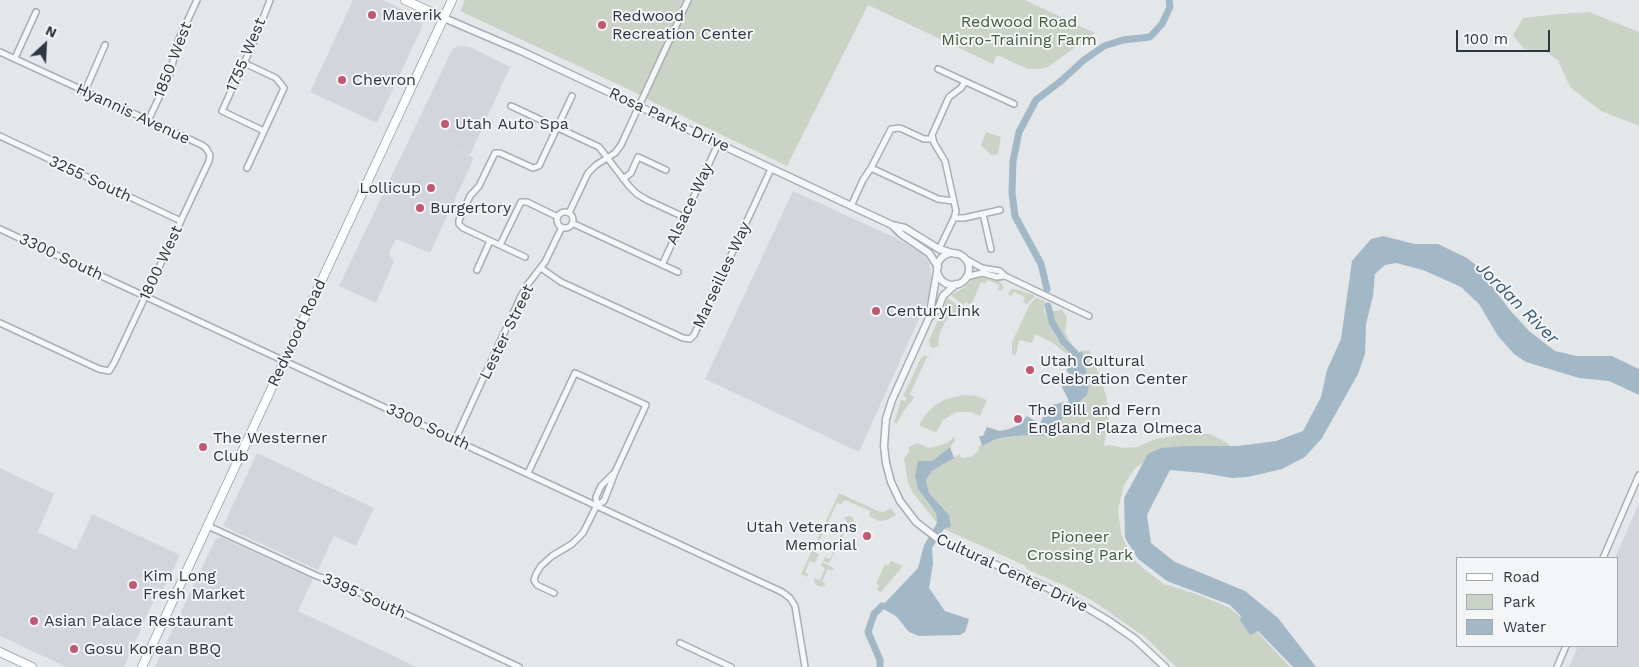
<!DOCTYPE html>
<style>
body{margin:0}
#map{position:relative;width:1639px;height:667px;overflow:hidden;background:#e4e7ea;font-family:"Work Sans",sans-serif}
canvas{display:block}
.legend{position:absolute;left:1456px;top:557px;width:162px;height:90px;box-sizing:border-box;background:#f3f5f7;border:1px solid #a4a9ae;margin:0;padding:6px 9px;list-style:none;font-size:15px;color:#2d3641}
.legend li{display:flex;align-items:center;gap:10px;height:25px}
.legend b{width:25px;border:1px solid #a4a9ae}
.north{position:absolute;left:20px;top:20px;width:50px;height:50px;-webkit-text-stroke:4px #f3f5f7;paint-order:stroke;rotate:25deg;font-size:14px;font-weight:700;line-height:20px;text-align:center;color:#2d3641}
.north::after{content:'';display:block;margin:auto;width:18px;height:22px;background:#2d3641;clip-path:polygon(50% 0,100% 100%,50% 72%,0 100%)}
.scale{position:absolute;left:1456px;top:30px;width:94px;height:22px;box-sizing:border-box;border:2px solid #2d3641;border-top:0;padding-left:6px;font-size:15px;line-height:18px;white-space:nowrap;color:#2d3641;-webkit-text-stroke:4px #f3f5f7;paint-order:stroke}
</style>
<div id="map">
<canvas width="1639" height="667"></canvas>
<ul class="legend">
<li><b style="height:6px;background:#fff"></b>Road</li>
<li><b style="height:14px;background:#cbd3c6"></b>Park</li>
<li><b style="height:14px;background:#a3b8c6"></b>Water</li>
</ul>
<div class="north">N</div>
<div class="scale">100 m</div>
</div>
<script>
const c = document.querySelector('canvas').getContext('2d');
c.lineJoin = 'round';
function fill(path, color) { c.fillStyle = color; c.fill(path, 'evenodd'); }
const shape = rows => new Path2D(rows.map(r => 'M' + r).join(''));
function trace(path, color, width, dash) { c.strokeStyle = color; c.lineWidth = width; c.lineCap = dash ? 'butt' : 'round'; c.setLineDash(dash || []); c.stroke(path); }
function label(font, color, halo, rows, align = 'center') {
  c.font = font + ' "Work Sans",sans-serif'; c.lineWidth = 4; c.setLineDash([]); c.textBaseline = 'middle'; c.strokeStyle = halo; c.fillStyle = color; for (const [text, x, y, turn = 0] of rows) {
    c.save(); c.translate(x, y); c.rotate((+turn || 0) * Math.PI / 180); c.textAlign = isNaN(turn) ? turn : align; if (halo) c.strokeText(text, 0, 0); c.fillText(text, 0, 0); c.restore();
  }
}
fill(shape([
 [353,0,383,0,415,15,423,25,377,123,310,92],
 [459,46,470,47,510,67,470,155,449,145,474,158,430,253,396,239,389,254,394,262,376,303,339,286,450,54,453,48],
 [793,191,900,240,923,254,929,263,932,279,928,299,859,452,705,379],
 [257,453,374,508,356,546,334,536,318,570,223,526],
 [0,468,54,494,38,532,76,550,92,514,180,555,163,590,125,572,159,589,124,667,67,667,0,636],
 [1639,503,1639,667,1569,667,1578,646,1618,646,1618,558,1615,558],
 [220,537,313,579,298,611,417,667,155,667,215,540]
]), '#d2d6dc');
fill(shape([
 [465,0,1025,0,1095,33,1048,67,1040,69,1028,69,997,55,993,64,868,5,787,166,655,103,630,90,460,11],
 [1589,12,1639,32,1639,126,1601,111,1570,87,1558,60,1546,52,1524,49,1513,35,1523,18,1559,14],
 [986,132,1001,137,998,154,991,155,981,145],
 [981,275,990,277,1000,282,1003,286,1002,291,998,290,999,285,988,280,985,284,981,282,972,303,974,304,969,304,966,302,963,305,952,296,951,295,965,287,974,277],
 [1014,289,1034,295,1034,297,1027,304,1023,302,1025,297,1014,292,1011,296,1008,295,1010,290],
 [948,298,960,307,961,310,951,315,945,322,940,332,938,346,933,348,930,346,929,340],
 [1036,298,1045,301,1044,311,1051,327,1057,339,1072,355,1070,357,1053,343,1035,334,1032,343,1019,340,1016,355,1012,354,1012,342,1030,304],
 [1062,310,1067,317,1065,332,1069,340,1075,346,1067,340,1051,316,1052,311],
 [1089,350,1099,374,1095,381,1102,383,1107,399,1109,415,1104,446,1110,445,1124,448,1137,447,1156,439,1187,434,1210,434,1229,444,1230,451,1152,458,1136,467,1124,485,1118,510,1121,533,1130,555,1144,569,1164,584,1196,594,1228,607,1250,624,1290,667,1176,667,1145,637,1093,601,1063,585,1026,569,1026,566,944,529,949,515,929,493,926,480,932,471,956,456,960,454,960,457,964,458,972,456,979,450,978,447,996,439,1028,435,1058,428,1063,415,1066,413,1067,416,1071,417,1070,411,1087,395,1083,353,1081,351],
 [925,355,932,358,927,357,910,394,914,397,913,399,903,412,897,423,894,423,901,400,905,401,907,398,903,396,921,358],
 [964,395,976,396,987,400,980,416,971,412,956,412,943,420,936,433,919,425,926,414,935,405,946,399],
 [954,437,955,442,952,444,950,447,932,461,918,461,918,489,936,513,937,523,913,493,908,483,904,458,909,452,909,447,917,443,930,448,947,443],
 [839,493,880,512,884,512,891,508,896,515,887,520,879,521,869,516,870,511,845,500,841,504,837,503,814,552,819,554,815,563,810,561,805,572,808,574,808,577,801,574],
 [848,516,852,517,855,523,850,522,829,563,823,561,825,557,830,559,847,521,844,518],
 [891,561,903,566,881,592,877,590,879,585,876,584,885,564,888,566],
 [822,562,834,568,832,571,828,569,822,581,826,584,822,587,816,585,814,581,815,578,820,580,825,568,821,566]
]), '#cbd3c6');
fill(shape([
 [1383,236,1415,244,1438,244,1467,258,1476,265,1509,309,1529,331,1555,351,1577,356,1612,356,1639,369,1639,395,1609,381,1579,378,1526,362,1514,354,1498,336,1479,304,1461,287,1423,270,1396,263,1385,265,1375,274,1373,296,1366,324,1365,354,1358,374,1322,438,1305,457,1282,469,1248,477,1232,478,1203,473,1170,470,1147,515,1151,543,1175,562,1245,591,1278,618,1316,667,1293,667,1258,631,1250,635,1240,620,1241,616,1230,605,1167,581,1138,559,1125,538,1124,498,1148,454,1161,448,1186,446,1238,446,1276,441,1303,431,1321,397,1327,370,1341,339,1352,261,1371,239],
 [1081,351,1083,353,1089,386,1087,395,1070,411,1068,399,1061,385,1072,378,1066,370,1075,363,1072,359],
 [1064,402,1066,413,1063,416,1058,428,1053,433,1040,436,1028,435,1008,437,996,439,982,446,979,436,983,436,987,427,1000,431,1009,429,1019,425,1027,416,1040,424,1048,406],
 [950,447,954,458,932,471,926,480,929,493,949,515,951,527,944,529,932,548,933,564,929,588,945,611,969,619,965,632,960,635,919,636,909,632,896,616,885,610,882,606,918,568,924,545,937,523,936,513,918,489,915,476,918,461,932,461]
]), '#a3b8c6');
trace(shape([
 [1047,289,1041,264,1015,216,1012,193,1013,161,1019,132,1036,100,1061,81,1084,60,1104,46,1123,40,1150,37,1162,24,1170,7,1169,0],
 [1048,306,1052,322,1063,341,1077,355,1080,362],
 [880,667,880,660,868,632,874,614,882,606]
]), '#a3b8c6', 7);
const minor = shape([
 [0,52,202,145,206,148,210,155,209,161,114,363,109,371,99,369,0,323],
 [15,58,36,12],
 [244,63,276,78,284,88,247,168],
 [938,69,1014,104],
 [85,91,105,45],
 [511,106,599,147,629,186,637,194,647,200,684,217],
 [148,121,170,74,178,41,197,0],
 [264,131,222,111,255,39,270,0],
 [0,136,181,221],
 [871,168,938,199,953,201],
 [623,179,631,173,638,157,666,170],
 [851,206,863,180,871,168,891,129,900,128,924,139,932,139],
 '557 220a8 8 0 1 1 16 0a8 8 0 1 1-16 0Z',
 [569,213,588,173,596,165,615,153,621,145,688,0],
 [983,214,991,249],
 [954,218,964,218,1000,210],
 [572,223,678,272],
 [0,229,782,592,790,598,795,606,805,667],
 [500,245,521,202,527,202,558,217],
 [939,249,954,218,956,211,945,161,934,143,932,135,949,97,961,88,965,82],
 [525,257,463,228,459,224,459,220,470,196,479,186,495,153,500,153,533,168,539,166,572,96],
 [964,258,982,268,1000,271,1005,276,1089,316],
 [662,265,718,144],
 [541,268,561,282,683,338,690,339,694,335,771,169],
 [477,270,490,241],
 [966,277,982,273,997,277,1005,276],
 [455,440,521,296,528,284,545,262,562,227],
 [528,473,575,373,646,405,616,470,604,501,597,505],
 [208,526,317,576,343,585,519,667],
 [1603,558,1639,475],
 [554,593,537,585,534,580,536,574,541,566,552,556,572,544,583,533,597,505,596,497,601,486,614,473],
 [680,643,731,667],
 [1557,667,1566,646]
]);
const tertiary = shape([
 [444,18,521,51,892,225,905,228,939,249,956,254],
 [893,226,901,234,929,253,938,267],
 '937 269a16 16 0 1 1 32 0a16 16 0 1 1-32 0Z',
 [956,284,943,296,938,309,929,318,892,400,886,419,884,446,886,463,891,482,900,501,916,522,938,539,1033,581,1079,603,1109,621,1135,639,1165,667],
 [929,318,937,272]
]);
const secondary = shape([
 [405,0,444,18]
]);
const primary = shape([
 [0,652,32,667],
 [142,667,452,0]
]);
trace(minor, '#a9aeb4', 8);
trace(tertiary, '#a9aeb4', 9);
trace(secondary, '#a9aeb4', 10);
trace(primary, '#a4adb4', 10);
trace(minor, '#f6f7f9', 5);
trace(tertiary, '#f6f7f9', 6);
trace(secondary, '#fff', 8);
trace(primary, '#fff', 8);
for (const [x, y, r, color] of [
 [372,15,5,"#c05773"],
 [602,25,5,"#c05773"],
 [342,80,5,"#c05773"],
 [445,124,5,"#c05773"],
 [431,188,5,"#c05773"],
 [420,208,5,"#c05773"],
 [876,311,5,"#c05773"],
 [1030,370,5,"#c05773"],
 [1018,419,5,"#c05773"],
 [203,447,5,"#c05773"],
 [867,536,5,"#c05773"],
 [133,585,5,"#c05773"],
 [34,621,5,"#c05773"],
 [74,649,5,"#c05773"]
]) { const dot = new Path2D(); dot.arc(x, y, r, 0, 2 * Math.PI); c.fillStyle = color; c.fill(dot); trace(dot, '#f3f5f7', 2); }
label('16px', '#2d3641', '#f3f5f7', [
 ["Maverik",382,15],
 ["Redwood",612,16],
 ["Recreation Center",612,34],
 ["Chevron",352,80],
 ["Utah Auto Spa",455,124],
 ["Lollicup",421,188,"right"],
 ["Burgertory",430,208],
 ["CenturyLink",886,311],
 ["Utah Cultural",1040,361],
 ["Celebration Center",1040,379],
 ["The Bill and Fern",1028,410],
 ["England Plaza Olmeca",1028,428],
 ["The Westerner",213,438],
 ["Club",213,456],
 ["Utah Veterans",857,527,"right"],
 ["Memorial",857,545,"right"],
 ["Kim Long",143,576],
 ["Fresh Market",143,594],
 ["Asian Palace Restaurant",44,621],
 ["Gosu Korean BBQ",84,649]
], 'left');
label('16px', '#455b3c', '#f3f5f7', [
 ["Redwood Road",1019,22],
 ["Micro-Training Farm",1019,40],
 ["Pioneer",1080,537],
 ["Crossing Park",1080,555]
]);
label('16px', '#2d3641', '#f3f5f7', [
 ["1755 West",246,55,-67],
 ["1850 West",173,60,-69],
 ["Hyannis Avenue",133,114,25],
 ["Rosa Parks Drive",669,120,25],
 ["3255 South",90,179,25],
 ["Alsace Way",690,204,-65],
 ["3300 South",61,257,25],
 ["1800 West",161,263,-65],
 ["Marseilles Way",722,275,-65],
 ["Lester Street",507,332,-64],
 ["Redwood Road",297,333,-65],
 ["3300 South",428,427,25],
 ["Cultural Center Drive",1012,573,25],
 ["3395 South",364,596,24]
]);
label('italic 18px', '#3b5970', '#f3f5f7', [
 ["Jordan River",1517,303,45]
]);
</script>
